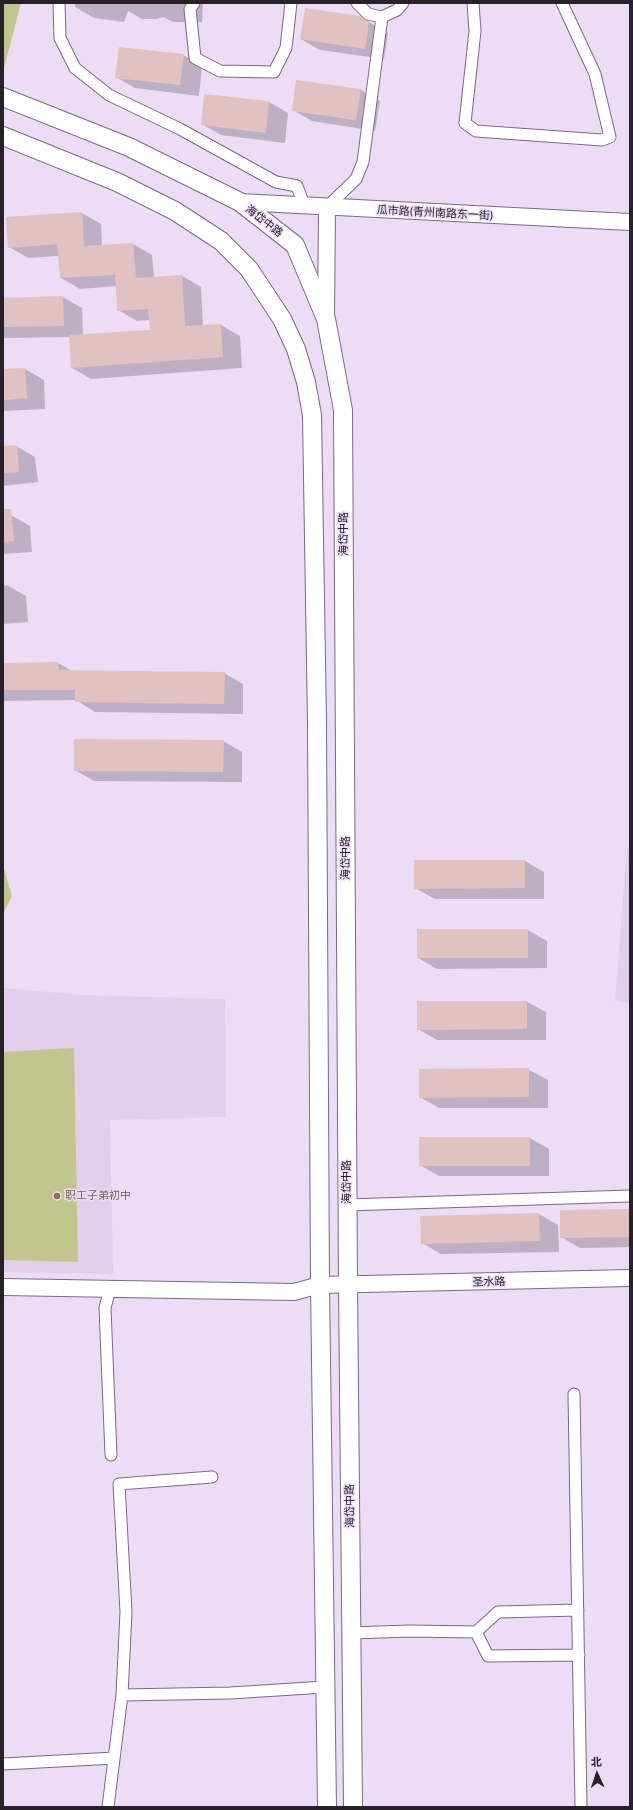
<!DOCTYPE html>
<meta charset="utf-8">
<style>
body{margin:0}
#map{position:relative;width:633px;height:1810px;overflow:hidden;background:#eddcf5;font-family:"Public Sans","Noto Sans SC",sans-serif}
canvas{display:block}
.frame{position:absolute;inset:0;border:4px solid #27212a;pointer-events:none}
.north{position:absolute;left:577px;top:1754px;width:40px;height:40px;-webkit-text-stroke:3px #eddcf5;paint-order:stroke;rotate:357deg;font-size:11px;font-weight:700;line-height:16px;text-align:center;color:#27212a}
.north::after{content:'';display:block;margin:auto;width:14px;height:18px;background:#27212a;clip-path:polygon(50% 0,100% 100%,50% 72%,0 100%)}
</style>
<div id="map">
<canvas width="633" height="1810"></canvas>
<div class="frame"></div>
<div class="north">北</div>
</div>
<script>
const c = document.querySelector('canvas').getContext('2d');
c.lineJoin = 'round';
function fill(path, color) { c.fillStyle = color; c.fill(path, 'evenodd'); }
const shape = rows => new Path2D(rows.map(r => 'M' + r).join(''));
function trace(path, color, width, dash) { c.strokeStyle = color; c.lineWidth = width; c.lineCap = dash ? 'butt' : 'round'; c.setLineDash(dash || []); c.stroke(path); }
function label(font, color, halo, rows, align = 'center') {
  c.font = font + ' "Public Sans","Noto Sans SC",sans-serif'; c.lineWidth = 3; c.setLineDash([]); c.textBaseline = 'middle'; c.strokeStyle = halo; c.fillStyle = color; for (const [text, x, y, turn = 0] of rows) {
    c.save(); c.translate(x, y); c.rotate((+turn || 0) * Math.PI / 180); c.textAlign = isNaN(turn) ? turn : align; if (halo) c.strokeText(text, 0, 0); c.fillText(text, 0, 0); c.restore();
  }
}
fill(shape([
 [630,846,630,1004,615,1001,627,848],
 [3,988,82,995,225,999,226,1117,110,1120,113,1274,3,1272]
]), '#e3cfed');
fill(shape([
 [3,3,21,3,3,72],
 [3,865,12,896,3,914],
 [74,1048,78,1262,3,1260,3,1052]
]), '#c2c68e');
fill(shape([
 [75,3,203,3,202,22,173,22,163,17,157,19,142,19,128,11,124,22,94,18,75,7],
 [360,17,388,33,384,59,320,50,301,39],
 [183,55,202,66,199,96,135,88,116,77],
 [361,90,380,101,375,131,312,121,293,110],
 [205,95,269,102,288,113,285,143,221,135,202,124],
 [82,213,101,224,102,246,133,244,152,255,154,278,182,276,201,287,203,326,221,325,240,336,242,368,91,379,72,368,70,337,3,338,3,299,63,297,82,308,83,335,151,331,150,320,137,321,118,310,117,286,80,289,61,278,59,256,28,258,9,247],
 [25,369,44,380,45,409,3,411,3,370],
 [16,446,35,457,38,482,3,486,3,447],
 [11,515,30,526,32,552,3,554,3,516],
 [7,585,26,596,28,622,3,624,3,586],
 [58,663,72,671,224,673,243,684,243,714,95,712,76,700,3,701,3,664],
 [223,741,242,752,242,782,94,781,75,770],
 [525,861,544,872,544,899,435,899,415,888],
 [528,930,547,941,547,968,437,969,418,958],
 [418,1002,527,1002,546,1012,546,1040,437,1040,418,1029],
 [529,1070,548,1080,548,1108,439,1108,420,1097],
 [530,1138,549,1149,549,1176,439,1176,420,1165],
 [630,1210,630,1247,580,1248,561,1237],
 [539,1214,558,1225,559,1252,441,1254,422,1243,421,1217]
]), '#0003');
fill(shape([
 [305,8,360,16,369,21,365,49,300,39],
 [119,47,184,54,180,85,115,78],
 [296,80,361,89,356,120,292,111],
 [204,94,269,101,266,133,201,125],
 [82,212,84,246,133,243,136,278,182,275,185,326,221,324,223,357,71,368,69,335,150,330,148,309,117,311,115,275,60,278,57,244,8,248,6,217],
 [63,296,64,326,3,327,3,298],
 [25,368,27,398,3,400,3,369],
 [17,445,19,472,3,473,3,446],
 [3,509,11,509,14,541,3,542],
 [58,662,59,670,225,672,224,704,75,702,75,690,3,690,3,663],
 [74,739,224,740,223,772,74,771],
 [414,860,525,860,525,888,414,889],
 [417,929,528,929,528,958,417,958],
 [417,1001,527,1001,527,1029,417,1030],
 [529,1068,529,1097,419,1098,419,1069],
 [419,1137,530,1137,530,1166,419,1166],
 [630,1209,630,1237,560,1238,560,1210],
 [539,1213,540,1241,421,1244,420,1216]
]), '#e2c2c0');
const street = shape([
 [59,3,60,38,75,68,109,95,180,129,276,182,297,186,304,205],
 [194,3,190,9,195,58,220,71,274,72,286,48,291,3],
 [357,3,368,14,382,17,397,10,403,3],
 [473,3,475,31,465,123,476,131,602,140,610,137,595,74,562,3],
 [327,207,356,179,363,162,382,17],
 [347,1205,630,1196],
 [110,1289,105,1308,111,1455],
 [574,1394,581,1807],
 [476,1632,488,1656,579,1655],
 [351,1633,409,1631,476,1632,498,1612,578,1610],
 [122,1695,230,1693,325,1687],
 [3,1764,114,1758],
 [108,1807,122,1695,126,1612,119,1484,212,1477]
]);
const secondary = shape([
 [240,202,630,222],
 [326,318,327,207],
 [3,1287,294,1292,320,1285,630,1278]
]);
const primary = shape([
 [3,97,129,147,240,202,295,245,326,319,343,410,348,1285,353,1807],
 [3,136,117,182,175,211,221,241,249,269,282,319,296,349,306,382,312,415,317,723,320,1285,327,1807]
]);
trace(street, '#796a80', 13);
trace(secondary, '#796a80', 18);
trace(primary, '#796a80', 20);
trace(street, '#fff', 11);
trace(secondary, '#fff', 16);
trace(primary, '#fff', 18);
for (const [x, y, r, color] of [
 [57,1196,4,"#8d6e63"]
]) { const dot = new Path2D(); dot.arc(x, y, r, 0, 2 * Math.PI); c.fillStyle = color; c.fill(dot); trace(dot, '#eddcf5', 1.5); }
label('11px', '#27212a', '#eddcf5', [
 ["瓜市路(青州南路东一街)",435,213,3],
 ["海岱中路",264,221,38],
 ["海岱中路",344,534,-90],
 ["海岱中路",346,858,-90],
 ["海岱中路",347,1182,-90],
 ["圣水路",489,1282,-1],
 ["海岱中路",350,1506,-91]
]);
label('11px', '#785e54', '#eddcf5', [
 ["职工子弟初中",65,1196]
], 'left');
</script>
